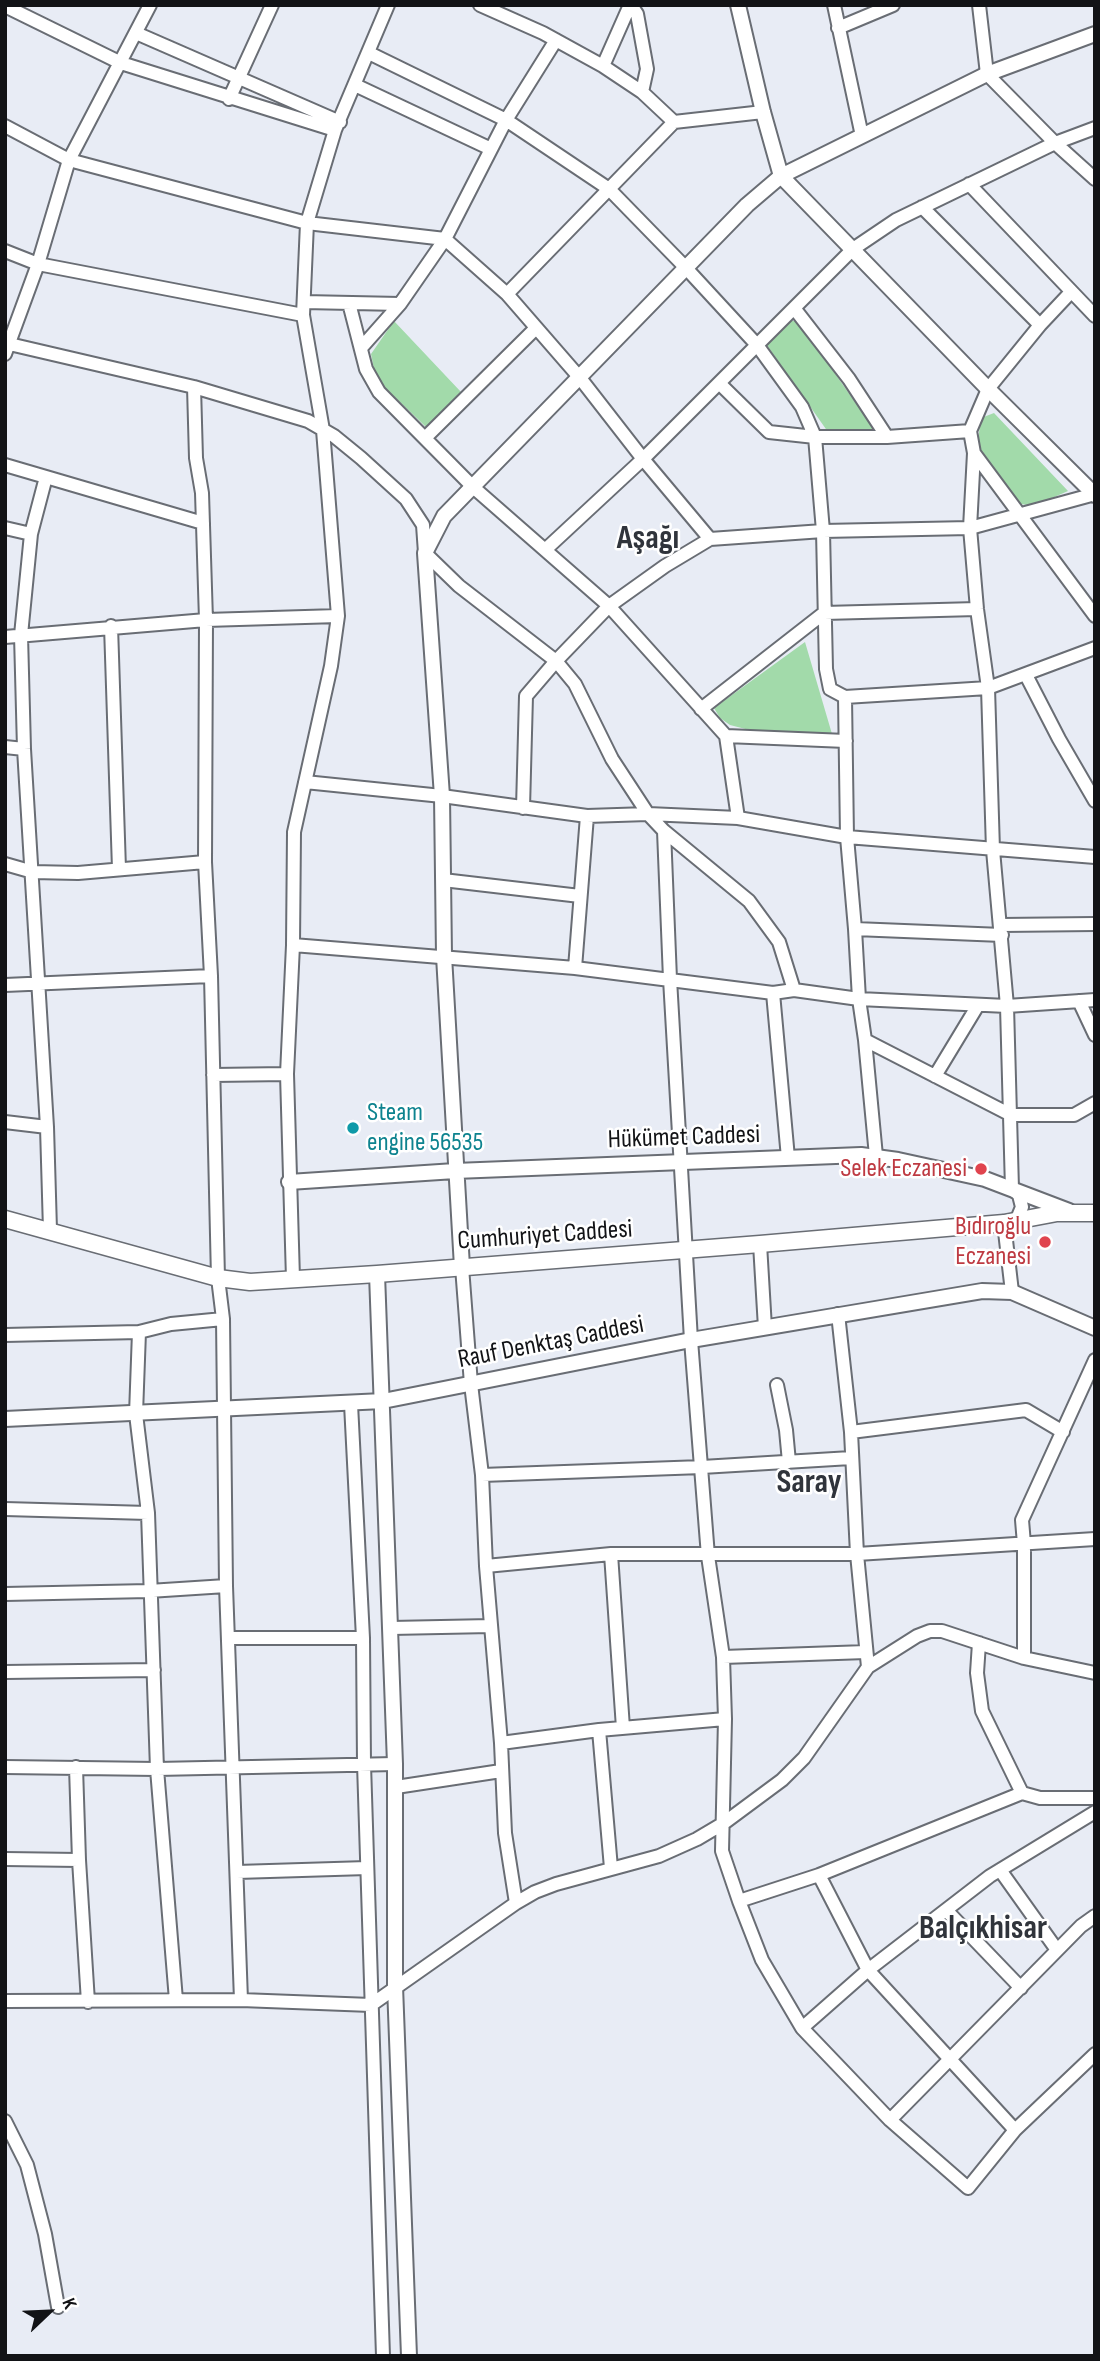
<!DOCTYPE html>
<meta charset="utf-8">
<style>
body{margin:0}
#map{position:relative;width:1100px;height:2361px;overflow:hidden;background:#e8ecf5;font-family:"Sofia Sans Condensed",sans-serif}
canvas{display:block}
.frame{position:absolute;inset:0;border:7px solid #121316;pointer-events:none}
.north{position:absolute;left:14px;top:2277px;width:70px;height:70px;-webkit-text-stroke:5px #fff;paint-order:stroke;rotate:67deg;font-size:19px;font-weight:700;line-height:28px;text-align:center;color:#121316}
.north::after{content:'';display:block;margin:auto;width:24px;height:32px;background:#121316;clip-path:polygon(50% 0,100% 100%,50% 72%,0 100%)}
</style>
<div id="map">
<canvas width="1100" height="2361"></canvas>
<div class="frame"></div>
<div class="north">K</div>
</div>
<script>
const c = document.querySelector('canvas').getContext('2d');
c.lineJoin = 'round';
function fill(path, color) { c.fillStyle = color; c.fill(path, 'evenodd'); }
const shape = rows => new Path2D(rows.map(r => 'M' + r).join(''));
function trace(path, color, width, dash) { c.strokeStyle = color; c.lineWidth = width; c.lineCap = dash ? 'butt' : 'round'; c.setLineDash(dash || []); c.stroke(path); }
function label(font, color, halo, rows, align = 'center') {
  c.font = font + ' "Sofia Sans Condensed",sans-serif'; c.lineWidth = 5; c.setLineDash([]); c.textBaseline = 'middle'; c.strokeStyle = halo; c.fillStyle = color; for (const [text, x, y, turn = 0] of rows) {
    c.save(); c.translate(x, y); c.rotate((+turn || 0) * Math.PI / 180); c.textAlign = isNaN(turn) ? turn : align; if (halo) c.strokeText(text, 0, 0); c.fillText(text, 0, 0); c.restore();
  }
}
fill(shape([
 [394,321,461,392,426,427,376,379,371,354],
 [790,321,798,321,874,429,828,432,766,344],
 [994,413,1068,491,1034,506,1021,504,981,450,978,440,981,418],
 [805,642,832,734,757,732,730,725,720,718,714,708]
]), '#a2daaa');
const minor = shape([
 [480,5,543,33,603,66,642,92,674,122,763,112],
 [631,5,637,14,647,69,642,92],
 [834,5,862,136],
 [979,5,987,74,1055,143,1095,179],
 [5,6,121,63,335,130],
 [838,28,893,5],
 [136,33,340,122],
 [369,53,506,120,609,189,686,268,757,345,802,407,815,437,823,531,826,669,830,689,845,697,988,688,1095,648],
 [603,66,630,5],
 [355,85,491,149],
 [229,99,272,5],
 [5,126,69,160,307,223,445,239,507,294,580,378,643,459,710,539],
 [969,184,1095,316],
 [922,207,1040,325],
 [5,251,38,264,303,315],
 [507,294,674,122],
 [304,302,400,304],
 [349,303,366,369,379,392,473,487,609,606,726,736,846,741],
 [794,308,849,379,887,437],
 [5,343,194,387,308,421,334,436,361,458,406,499,423,525,425,553,459,586,556,661,575,684,612,759,648,814,664,831,749,901,779,942,794,990],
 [361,348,400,304,445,239,506,120,556,40],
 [5,354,38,264,69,160,150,5],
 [719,383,769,432,815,437,887,437,970,431],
 [194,387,196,458,202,493,206,620,205,862,211,976,218,1278,223,1319,226,1586,241,2000],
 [425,438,536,328],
 [974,453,1095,616],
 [5,465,203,523],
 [46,477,31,534,21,635,24,749,47,1127,50,1230],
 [5,528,31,534],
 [545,550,643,459,853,249,896,220,1055,143,1095,128],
 [111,626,119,869],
 [5,637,206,620,338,616],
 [1026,675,1059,739,1095,801],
 [845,697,847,837,855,929,859,999,865,1040,876,1156],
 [701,709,824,613,977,609],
 [726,736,738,818],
 [5,747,24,749],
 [305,782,442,796,587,816,648,814,738,818,847,837,1095,857],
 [523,808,526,696,556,661,609,606,665,566,710,539,823,531,970,528,1095,494],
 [664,831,670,979,691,1340,708,1556,723,1657,725,1719,722,1851,739,1901,762,1960,802,2028,890,2120,968,2188,1015,2130,1095,2054],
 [5,864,33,872,78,873,205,862],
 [443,880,580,896],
 [1001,925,1095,924],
 [855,929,1002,935],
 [293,945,575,968,773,993,794,990,859,999,1007,1006,1095,1000],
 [575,968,587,816],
 [5,985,211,976],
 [773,993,788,1158],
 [1079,1001,1095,1035],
 [865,1040,1011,1115,1074,1115,1095,1103],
 [213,1075,287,1074],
 [935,1076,978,1005],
 [5,1122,47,1127],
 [1017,1219,1022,1207,1019,1195,1012,1189,1007,1006,993,850,988,688,977,609,970,528,974,453,970,431,988,389,1040,325,1071,292],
 [1004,1223,1012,1292],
 [760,1244,765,1328],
 [462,1267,471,1384,482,1475,486,1566,501,1743,505,1833,516,1903],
 [293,1279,287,1074,293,945,294,832,331,666,338,616,323,430,303,315,307,223,335,130,388,5],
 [838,1314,851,1432,857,1554,868,1667],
 [139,1332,136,1414,148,1513,157,1769,176,2000],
 [5,1335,139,1332,171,1324,223,1319],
 [777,1385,786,1430,789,1462],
 [351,1404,363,1638,364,1764,383,2356],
 [851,1432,1026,1410,1063,1432],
 [482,1475,702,1467,851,1458],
 [5,1509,148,1513],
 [611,1554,623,1728],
 [486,1566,611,1554,857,1554,1095,1539],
 [5,1594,149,1591,226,1586],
 [391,1628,491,1626],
 [229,1638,363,1638],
 [979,1643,977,1673,982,1711,1022,1793],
 [723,1657,866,1652],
 [1024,1658,1024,1544,1022,1520,1095,1360],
 [5,1672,154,1670],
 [599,1730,611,1868],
 [501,1743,599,1730,725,1719],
 [5,1767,157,1769,395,1764],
 [76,1767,79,1860,88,2002],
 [396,1787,501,1771],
 [5,1859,79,1860],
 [1000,1870,1057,1950],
 [237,1872,367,1868],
 [819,1875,868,1970,1015,2130],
 [739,1901,819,1875,1022,1793,1040,1798,1095,1798],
 [946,1910,1021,1988],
 [5,2001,241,2000,371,2005,516,1903,535,1892,556,1884,659,1856,697,1839,724,1823,782,1780,804,1758,868,1667,917,1636,930,1631,942,1631,1024,1658,1095,1673],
 [802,2028,868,1970,990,1876,1095,1812],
 [890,2120,1081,1926,1095,1916],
 [5,2121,27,2165,45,2234,58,2307]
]);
const tertiary = shape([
 [738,5,763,112,781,176,988,389,1095,495],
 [289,1182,455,1171,861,1155,898,1160,985,1179,1069,1211],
 [462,1267,444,956,442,796,425,553,444,516,747,205,781,176,987,74,1095,34],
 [377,1274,395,1764,395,1986,409,2356],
 [5,1419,383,1401,691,1340,982,1291,1012,1292,1095,1328]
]);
const secondary = shape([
 [5,1219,218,1278,250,1282,377,1274,760,1244,1004,1223,1057,1213,1095,1213]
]);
trace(minor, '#696d74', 16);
trace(tertiary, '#696d74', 18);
trace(secondary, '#696d74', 19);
trace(minor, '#fff', 12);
trace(tertiary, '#fff', 14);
trace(secondary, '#fff', 16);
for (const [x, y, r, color] of [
 [353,1128,7,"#0f9aa8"],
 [981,1169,7,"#e0444e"],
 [1045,1242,7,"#e0444e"]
]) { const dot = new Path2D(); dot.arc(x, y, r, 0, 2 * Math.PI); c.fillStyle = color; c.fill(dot); trace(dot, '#fff', 2.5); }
label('26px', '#0d838f', '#fff', [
 ["Steam",367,1113],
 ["engine 56535",367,1143]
], 'left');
label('26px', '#121316', '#fff', [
 ["Hükümet Caddesi",684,1138,-2],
 ["Cumhuriyet Caddesi",545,1236,-4],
 ["Rauf Denktaş Caddesi",551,1343,-11]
]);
label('26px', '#be3a42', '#fff', [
 ["Selek Eczanesi",967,1169],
 ["Bıdıroğlu",1031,1227],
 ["Eczanesi",1031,1257]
], 'right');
label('bold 33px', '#30343b', '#fff', [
 ["Aşağı",648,540],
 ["Saray",809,1484],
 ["Balçıkhisar",983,1930]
]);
</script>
